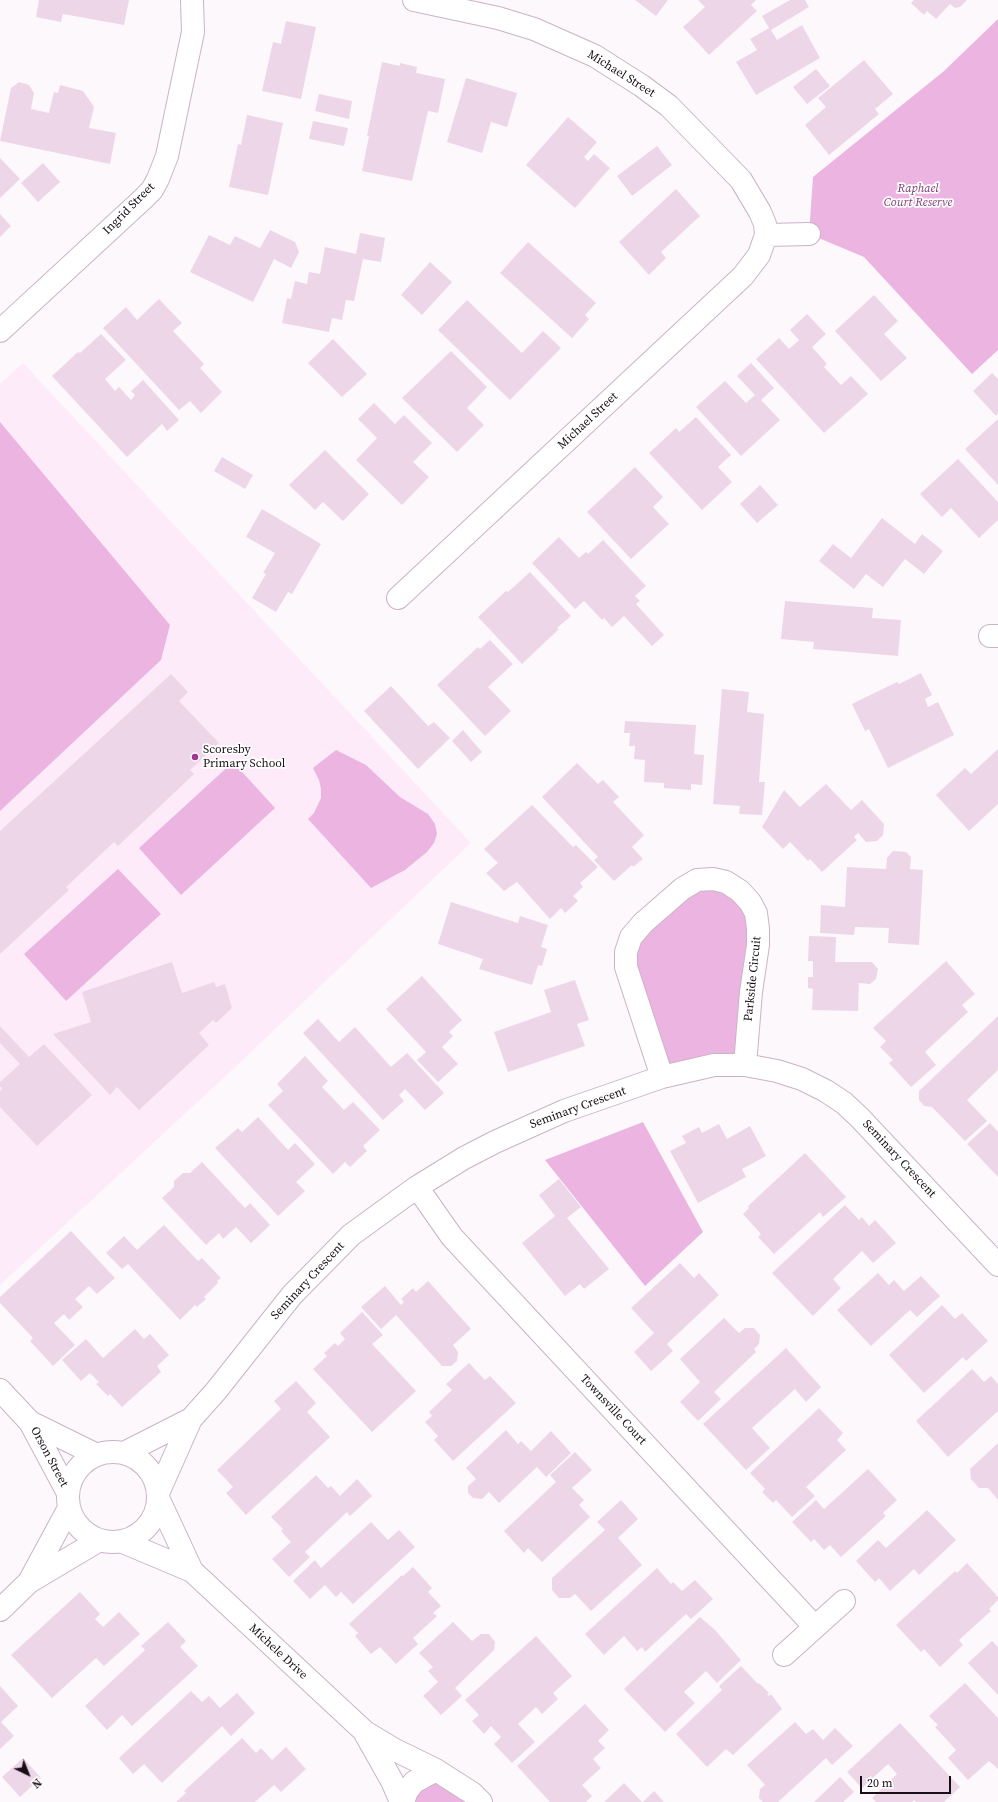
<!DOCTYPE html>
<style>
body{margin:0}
#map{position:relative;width:998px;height:1802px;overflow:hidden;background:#fdf8fc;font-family:"Source Serif 4",serif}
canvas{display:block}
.north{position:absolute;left:8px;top:1754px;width:40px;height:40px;-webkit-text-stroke:3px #fff;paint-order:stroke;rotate:137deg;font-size:11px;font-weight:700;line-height:16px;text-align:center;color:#170f15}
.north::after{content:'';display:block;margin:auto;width:14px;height:18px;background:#170f15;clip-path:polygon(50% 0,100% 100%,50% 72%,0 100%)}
.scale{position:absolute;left:860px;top:1776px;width:91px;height:18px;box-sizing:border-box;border:2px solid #170f15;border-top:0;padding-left:5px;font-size:12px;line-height:14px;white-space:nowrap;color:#170f15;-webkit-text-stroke:3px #fff;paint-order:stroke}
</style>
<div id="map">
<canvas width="998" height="1802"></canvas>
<div class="north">N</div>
<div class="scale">20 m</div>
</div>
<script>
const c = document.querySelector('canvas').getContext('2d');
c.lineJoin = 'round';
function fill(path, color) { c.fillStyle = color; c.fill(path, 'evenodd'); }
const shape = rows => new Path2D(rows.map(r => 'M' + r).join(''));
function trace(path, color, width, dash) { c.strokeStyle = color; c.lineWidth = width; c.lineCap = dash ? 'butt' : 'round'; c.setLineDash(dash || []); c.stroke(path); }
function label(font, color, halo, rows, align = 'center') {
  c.font = font + ' "Source Serif 4",serif'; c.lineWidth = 3.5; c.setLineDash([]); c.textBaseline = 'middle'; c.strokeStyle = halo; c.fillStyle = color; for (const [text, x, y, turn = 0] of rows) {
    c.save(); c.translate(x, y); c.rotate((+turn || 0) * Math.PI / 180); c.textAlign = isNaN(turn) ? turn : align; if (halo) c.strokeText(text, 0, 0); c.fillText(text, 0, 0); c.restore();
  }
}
fill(shape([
 [23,363,471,843,231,1071,0,1285,0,384]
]), '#feebfa');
fill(shape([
 [998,19,998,350,972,374,864,257,809,234,813,177,944,71],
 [0,422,170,625,161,660,0,811],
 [336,750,366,765,400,797,428,814,435,824,437,834,434,843,427,852,405,870,371,888,308,819,314,813,321,798,321,789,319,780,313,768],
 [233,762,275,808,181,895,139,848],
 [118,869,161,914,66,1001,24,954],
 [697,880,750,902,745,1065,662,1077,637,1004,631,937],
 [643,1122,703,1232,645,1286,545,1160],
 [426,1775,481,1802,403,1802]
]), '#ecb5e1');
fill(shape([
 [39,0,129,0,124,25,63,14,61,22,36,17],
 [635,0,668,0,656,16],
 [698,0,756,0,751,5,757,11,709,55,683,27,705,7],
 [790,0,805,0,809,7,771,30,777,40,802,25,820,58,756,95,736,62,757,50,750,39,769,28,762,16],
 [914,0,967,0,960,7,955,8,950,4,936,19,927,11,924,15,911,3],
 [286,21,316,27,301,99,262,91,273,42,281,44],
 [864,60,893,94,875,109,879,114,829,155,805,125,826,107,818,98],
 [382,62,400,66,400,63,417,67,416,73,445,79,438,113,428,111,412,181,362,171,369,136,367,136],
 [816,69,830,86,807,104,793,87],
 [466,78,517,93,507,127,491,122,482,153,447,142],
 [19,82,29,85,34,93,31,109,49,113,54,92,58,93,60,85,83,91,94,107,89,128,116,133,110,164,0,141,11,88],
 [319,94,352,101,349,119,315,111],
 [247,115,283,123,268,195,229,187,238,144,241,145],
 [568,117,597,142,584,157,588,161,594,154,610,168,575,208,526,165],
 [313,121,348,128,344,146,309,139],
 [657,146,672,165,632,196,617,176],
 [0,158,20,179,0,198],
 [43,163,60,182,38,202,21,183],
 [676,189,700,216,661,252,666,258,649,275,619,242],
 [0,214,11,226,0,237],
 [270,230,295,242,299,252,291,268,274,259,253,302,190,272,209,235,230,245,235,236,260,248],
 [360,233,385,238,381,262,363,259,354,301,346,300,342,320,332,318,329,332,282,323,287,298,291,299,295,281,307,284,309,272,320,274,325,247,356,254],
 [528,242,596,303,585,315,589,319,572,338,500,273],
 [430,262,452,282,422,315,401,295],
 [874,295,898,321,884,334,907,358,881,381,835,331],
 [159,299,182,323,173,331,204,364,200,368,222,392,201,413,190,401,179,410,103,328,126,307,137,320],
 [467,300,522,353,543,331,561,348,510,400,438,330],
 [807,314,826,334,812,347,827,364,824,367,841,385,851,376,868,394,824,433,756,359,779,338,789,349,799,340,790,330],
 [101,334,126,360,105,379,115,391,119,387,131,400,135,395,131,391,143,380,179,420,167,431,162,424,127,457,52,376,78,352,80,353],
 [333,339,367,374,342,397,308,363],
 [451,351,487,387,467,408,484,425,457,452,402,398],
 [751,363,774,388,761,400,780,420,741,456,696,407,725,381,746,403,755,395,737,376],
 [992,373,998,379,998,413,996,416,973,391],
 [374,403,395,424,404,415,432,443,413,462,429,477,402,505,356,460,377,438,358,419],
 [696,417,731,455,718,467,732,482,702,510,649,453,676,428,679,432],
 [998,419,998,485,965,449],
 [325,450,369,494,343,521,323,502,315,510,289,485],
 [222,457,253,475,245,489,214,471],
 [958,459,998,502,998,520,979,538,951,508,942,517,920,494],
 [635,467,663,497,653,507,669,524,631,559,587,512],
 [760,485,778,505,757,523,740,504],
 [262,509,321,544,292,594,288,592,276,612,252,598,266,574,263,573,275,553,246,537],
 [882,518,915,544,922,534,943,551,924,574,905,559,883,587,866,574,854,589,819,561,833,544,851,558],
 [559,537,579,558,586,552,588,554,603,540,646,586,635,596,640,601,636,604,664,635,652,646,624,616,612,627,604,618,602,620,584,601,575,609,532,563],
 [530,572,571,616,557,628,559,629,522,664,478,617,506,591,508,592],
 [785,601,873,608,872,618,901,620,898,656,813,649,814,642,781,639],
 [490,640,513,664,488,687,511,711,485,736,437,685,478,647,480,649],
 [921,673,932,695,925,699,928,707,938,702,954,735,888,768,869,729,865,731,852,704,897,682,899,684],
 [171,674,188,692,179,701,219,743,190,770,194,774,118,846,114,842,66,887,69,890,0,954,0,831],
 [391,686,428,726,434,722,450,738,418,769,364,711],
 [722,689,749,692,747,712,764,714,759,782,765,782,762,815,739,814,740,806,713,804],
 [625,721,696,725,694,754,704,755,702,785,691,784,691,790,664,788,664,783,644,782,645,760,634,759,635,746,629,746,630,733,624,733],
 [463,730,482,752,471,762,452,741],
 [998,749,998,804,969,831,936,795,965,768,971,774],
 [577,763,598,784,603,780,619,797,613,802,644,835,632,847,643,859,633,867,632,865,614,881,594,860,598,857,542,797],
 [826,784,851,810,862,800,884,824,883,835,877,841,866,842,858,833,854,837,857,840,822,872,810,859,808,861,790,842,783,849,762,827,784,790,800,807],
 [532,805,573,847,576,845,598,867,580,883,583,887,573,896,578,901,565,913,561,908,550,919,517,882,504,891,486,873,498,863,484,849],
 [893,851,906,852,911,857,910,869,923,870,919,945,888,943,889,928,855,927,854,935,820,933,821,905,845,907,847,867,886,869,887,858],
 [451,902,518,923,520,916,548,925,541,947,547,949,542,966,538,965,532,985,479,969,483,959,438,944],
 [809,936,836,937,835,962,872,962,878,969,876,979,870,984,859,983,858,1011,812,1010,813,989,808,988,808,977,813,977,813,961,808,961],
 [946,961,975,994,962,1005,968,1012,925,1052,936,1065,911,1087,889,1063,893,1060,880,1047,886,1041,873,1028],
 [172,962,182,993,214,982,216,987,225,984,232,1008,216,1023,213,1020,199,1033,209,1045,139,1110,117,1087,110,1095,53,1034,91,1022,82,992],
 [422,976,462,1020,449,1032,453,1036,442,1047,458,1064,438,1082,417,1060,426,1052,386,1009],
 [575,980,589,1020,577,1024,585,1046,508,1072,494,1032,551,1012,544,990],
 [998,1016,998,1070,967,1100,987,1121,965,1141,932,1107,924,1106,919,1100,919,1091],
 [318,1019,339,1042,355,1027,391,1067,407,1053,444,1093,425,1110,405,1089,399,1095,404,1101,383,1120,303,1033],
 [0,1026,29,1057,44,1044,92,1095,37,1146,0,1107,0,1091,2,1089,0,1086,0,1082,20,1064,0,1043],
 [305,1056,328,1081,322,1087,344,1110,353,1102,380,1130,363,1146,367,1151,350,1167,345,1162,333,1174,268,1105,283,1091,277,1084],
 [258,1117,288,1150,295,1143,315,1164,296,1182,305,1191,278,1216,215,1148,238,1128,242,1132],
 [990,1123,998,1132,998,1177,967,1144],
 [719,1124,727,1139,750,1126,766,1156,742,1169,746,1177,698,1203,670,1151,686,1143,682,1136,699,1127,702,1133],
 [805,1153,846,1197,823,1217,820,1212,774,1254,758,1237,761,1234,743,1214,749,1208,748,1206],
 [202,1162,245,1208,250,1203,270,1225,251,1243,236,1227,223,1239,219,1233,206,1245,162,1198,174,1187,174,1181,183,1173,190,1173],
 [559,1179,581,1207,567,1218,609,1269,584,1289,580,1284,565,1296,522,1243,555,1216,539,1195],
 [845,1205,859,1220,862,1217,869,1226,875,1220,896,1243,873,1263,862,1251,833,1279,841,1288,813,1316,772,1273],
 [164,1225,198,1261,202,1258,221,1278,217,1281,218,1283,204,1297,206,1299,197,1307,195,1305,180,1320,128,1264,122,1269,106,1253,124,1236,137,1250],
 [71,1231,115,1278,97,1294,89,1286,75,1299,83,1307,69,1320,64,1314,54,1323,75,1345,53,1366,30,1341,33,1338,0,1303,0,1297],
 [680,1263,694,1278,699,1273,719,1295,667,1344,673,1351,651,1371,634,1352,654,1333,631,1308],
 [878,1273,889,1285,894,1280,904,1291,921,1276,940,1296,917,1317,910,1310,871,1346,837,1310],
 [428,1281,471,1329,453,1345,458,1352,457,1361,451,1366,442,1366,396,1315,381,1329,361,1307,385,1286,401,1305,404,1302,401,1299,413,1288,416,1292],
 [942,1305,955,1319,962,1313,988,1341,966,1361,963,1357,924,1393,889,1355],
 [362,1312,383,1335,372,1344,416,1391,372,1432,313,1369,327,1356,324,1353,335,1343,338,1346,345,1339,340,1333],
 [724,1318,739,1333,745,1328,754,1328,760,1335,759,1344,754,1349,756,1352,714,1392,721,1399,698,1421,680,1402,700,1382,680,1359],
 [135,1329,144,1339,150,1334,169,1355,157,1366,161,1372,122,1407,110,1394,108,1396,96,1384,99,1382,90,1373,81,1381,62,1360,86,1339,103,1358],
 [786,1348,821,1387,806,1402,795,1389,752,1428,770,1448,746,1470,703,1424],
 [469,1363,485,1380,490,1376,516,1403,453,1461,434,1440,438,1436,425,1422,432,1416,429,1412,452,1390,446,1384],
 [972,1369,984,1382,991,1376,998,1384,998,1411,948,1457,916,1421],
 [296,1381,316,1403,307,1412,330,1437,246,1515,226,1493,233,1487,217,1470,281,1409,274,1401],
 [819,1408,843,1433,837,1440,846,1450,806,1487,815,1496,792,1517,776,1500,773,1503,762,1492,765,1489,750,1473],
 [506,1430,518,1444,521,1441,531,1451,551,1431,571,1453,546,1477,537,1467,499,1503,489,1492,482,1499,473,1498,468,1493,468,1486,476,1479,466,1468],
 [998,1443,998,1500,988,1488,979,1488,971,1479,970,1469],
 [575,1452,592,1470,572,1488,584,1500,579,1505,590,1517,542,1562,528,1548,524,1553,504,1531,556,1482,550,1475],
 [868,1469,897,1500,883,1513,886,1516,841,1557,830,1545,824,1550,814,1539,811,1542,792,1522,816,1500,824,1509],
 [316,1475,328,1488,331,1486,340,1496,357,1479,372,1496,350,1516,347,1512,305,1552,310,1557,289,1577,272,1559,291,1542,281,1531,283,1529,271,1517],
 [621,1500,638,1519,618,1538,642,1565,591,1611,575,1594,570,1598,559,1598,552,1590,552,1578,605,1530,597,1522],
 [927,1510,956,1540,919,1575,914,1569,890,1591,879,1578,875,1582,856,1561,878,1540,886,1548],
 [371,1522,388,1540,399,1530,415,1547,353,1604,341,1592,336,1597,325,1585,310,1599,293,1581,315,1560,321,1568],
 [967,1563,998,1597,998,1600,989,1609,991,1611,959,1640,963,1645,940,1667,924,1649,921,1652,896,1625,955,1571,957,1573],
 [413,1567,432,1588,428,1592,441,1606,433,1613,437,1616,413,1638,418,1644,396,1664,380,1647,371,1654,355,1636,358,1633,349,1624,402,1575,403,1576],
 [657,1568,671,1584,673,1582,682,1591,695,1580,713,1599,691,1619,686,1614,645,1652,642,1647,637,1651,624,1636,604,1655,585,1634],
 [80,1592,100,1614,95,1619,103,1627,119,1612,140,1634,104,1666,96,1658,52,1698,11,1655],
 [700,1617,715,1630,741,1660,717,1683,706,1671,684,1692,695,1703,665,1732,624,1689],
 [168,1622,186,1641,180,1647,198,1666,132,1726,122,1715,107,1730,85,1706,145,1650,141,1646],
 [453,1622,472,1641,481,1634,489,1634,495,1642,494,1650,455,1688,462,1696,441,1715,423,1696,438,1682,428,1671,433,1667,419,1653],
 [536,1636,572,1676,553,1693,558,1699,542,1714,536,1707,518,1724,535,1742,512,1763,494,1744,501,1737,491,1726,484,1734,472,1721,479,1715,465,1700],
 [992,1641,998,1647,998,1695,968,1663],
 [741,1666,758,1684,759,1683,769,1693,767,1694,769,1696,771,1694,782,1709,733,1755,726,1749,707,1767,676,1734,722,1690,719,1686],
 [965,1683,998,1718,998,1769,989,1761,968,1780,948,1758,956,1750,935,1727,938,1725,929,1716],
 [0,1686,18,1706,1,1722,14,1736,0,1749],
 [191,1691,202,1702,209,1696,220,1708,237,1693,255,1713,231,1736,222,1726,162,1783,144,1764,133,1774,119,1758],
 [585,1704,609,1730,598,1741,605,1748,593,1759,601,1768,582,1785,592,1796,586,1802,550,1802,517,1766],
 [795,1722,806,1734,813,1729,823,1740,835,1728,853,1746,832,1765,826,1758,778,1802,763,1802,759,1798,760,1789,765,1785,747,1765],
 [900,1723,960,1787,944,1802,916,1802,914,1800,912,1802,876,1802,872,1798,897,1774,888,1764,862,1788,847,1772],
 [242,1738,256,1753,261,1748,272,1760,286,1747,306,1769,281,1792,274,1785,255,1802,176,1802,186,1793,184,1791],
 [23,1758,41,1778,20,1797,2,1777],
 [840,1777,854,1792,843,1802,814,1802],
 [624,1783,642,1802,604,1802],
 [654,1791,664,1802,643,1802]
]), '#eed6e9');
const minor = shape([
 [766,235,809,234],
 [0,331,143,199,152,190,158,179,167,156,193,32,192,0],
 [398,598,743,276,759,255,766,235,765,224,760,212,741,180,669,106,642,86,595,56,534,29,498,18,414,0],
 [990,636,998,636],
 [662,1077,626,967,626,952,631,937,643,923,682,889,697,880,713,879,726,882,740,891,750,902,756,913,758,929,758,945,751,992,745,1065],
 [417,1187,452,1237,815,1627],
 [0,1390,30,1422,68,1493],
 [30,1422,97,1455],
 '68 1497a45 45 0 1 1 90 0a45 45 0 1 1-90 0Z',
 [124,1453,191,1419],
 [159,1491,191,1419,216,1391,292,1295,351,1235,417,1187,464,1158,495,1142,564,1111,662,1077,714,1065,745,1065,777,1071,802,1079,826,1091,844,1103,860,1118,998,1265],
 [159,1500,192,1571],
 [123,1542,192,1571,365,1732,395,1750,436,1770,472,1793,481,1802],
 [29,1582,69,1508],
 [0,1610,29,1582,98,1541],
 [784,1655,844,1601],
 [365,1733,392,1781,401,1802],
 [403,1802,407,1791,414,1782,436,1770]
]);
trace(minor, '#cbb3c6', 24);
trace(minor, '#fff', 22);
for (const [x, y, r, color] of [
 [195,757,4,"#a33695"]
]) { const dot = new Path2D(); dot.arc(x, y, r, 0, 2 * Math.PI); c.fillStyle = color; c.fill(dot); trace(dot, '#fff', 1.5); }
label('12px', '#170f15', '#fff', [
 ["Michael Street",621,74,32],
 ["Ingrid Street",129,209,-45],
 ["Michael Street",588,421,-43],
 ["Parkside Circuit",753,979,-84],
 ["Seminary Crescent",578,1108,-20],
 ["Seminary Crescent",899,1159,47],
 ["Seminary Crescent",308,1281,-47],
 ["Townsville Court",613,1410,47],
 ["Orson Street",49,1457,62],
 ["Michele Drive",278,1652,43]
]);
label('italic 12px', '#7d3a73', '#fff', [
 ["Raphael",918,189],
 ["Court Reserve",918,203]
]);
label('12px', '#170f15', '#fff', [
 ["Scoresby",203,750],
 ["Primary School",203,764]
], 'left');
</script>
